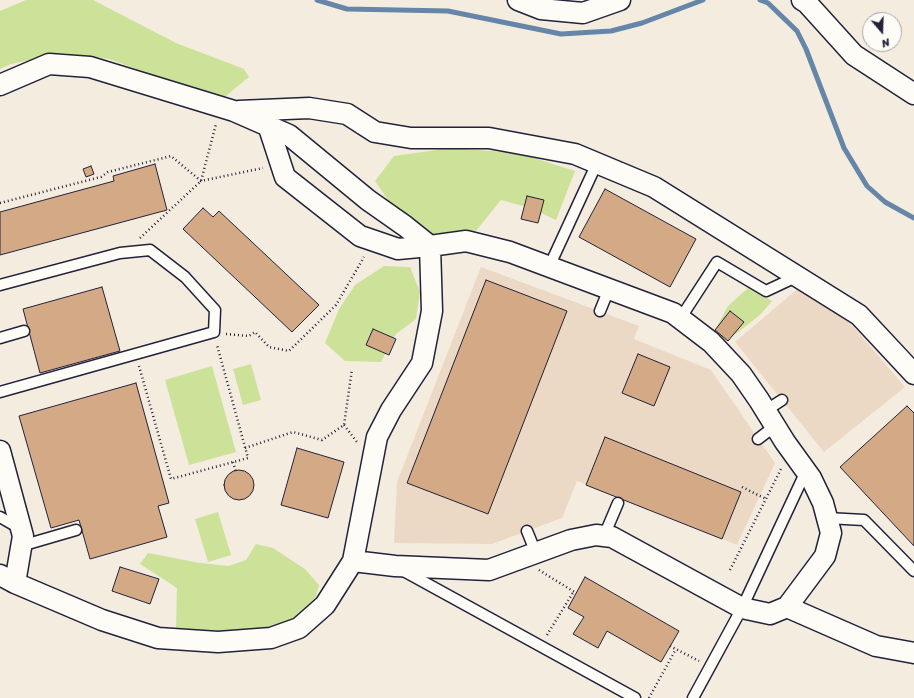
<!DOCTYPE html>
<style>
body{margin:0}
#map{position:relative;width:914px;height:698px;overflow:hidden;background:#f5ece0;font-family:Sriracha,sans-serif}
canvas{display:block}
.north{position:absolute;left:862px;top:12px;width:40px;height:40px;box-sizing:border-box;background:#fdfcf7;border:1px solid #a5a5ac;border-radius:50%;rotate:161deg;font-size:11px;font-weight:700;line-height:16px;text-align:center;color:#22223b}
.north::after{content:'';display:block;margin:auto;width:14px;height:18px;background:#22223b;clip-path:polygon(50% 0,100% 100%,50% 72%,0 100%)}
</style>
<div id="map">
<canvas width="914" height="698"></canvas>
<div class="north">N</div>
</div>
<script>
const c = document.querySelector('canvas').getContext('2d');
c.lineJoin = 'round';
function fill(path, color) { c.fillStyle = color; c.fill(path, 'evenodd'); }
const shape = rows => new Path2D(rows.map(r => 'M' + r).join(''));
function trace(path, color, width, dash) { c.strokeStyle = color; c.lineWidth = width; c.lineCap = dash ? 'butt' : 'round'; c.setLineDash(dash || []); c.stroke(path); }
fill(shape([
 [481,267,639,326,634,339,711,370,775,463,737,545,577,481,562,518,492,544,394,543,397,482],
 [801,286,851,324,905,387,824,452,735,342]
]), '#ebd8c5');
fill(shape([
 [26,0,93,0,176,43,244,69,249,77,221,100,109,59,62,53,11,64,0,69,0,11],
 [451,148,518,153,575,171,556,220,530,208,501,200,475,232,431,234,392,206,375,181,394,156],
 [384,266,410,267,420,292,416,319,396,334,381,362,345,361,325,343,339,309,355,285],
 [748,288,772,301,761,314,737,333,724,342,716,328,728,306],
 [251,364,261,400,243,405,233,369],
 [212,366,236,452,189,465,165,380],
 [218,512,231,555,208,562,195,519],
 [256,544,273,548,305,569,319,585,313,607,285,629,232,636,176,630,177,588,140,564,148,553,200,563,229,566,246,560]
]), '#cbe298');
trace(shape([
 [317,0,347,9,448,11,561,34,611,31,642,23,703,0],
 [760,0,768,3,797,31,806,49,844,148,867,186,885,202,914,218]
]), '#6686a9', 5);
const building = shape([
 [155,164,167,210,0,255,0,212,114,181,113,176,155,164],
 [91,166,94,174,86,177,83,169,91,166],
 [605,189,696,239,670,287,579,237,605,189],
 [527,196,544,200,538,223,521,219,527,196],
 [203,208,213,217,219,211,319,305,292,332,183,229,203,208],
 [486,280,567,311,488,514,407,483,486,280],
 [102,287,120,351,40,373,23,309,102,287],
 [730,311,744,322,728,341,715,330,730,311],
 [373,329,396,339,389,355,366,345,373,329],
 [638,354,670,367,654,406,622,393,638,354],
 [136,383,169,503,158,506,167,537,90,559,79,520,51,528,19,416,136,383],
 [907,406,914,413,914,546,840,467,907,406],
 [605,437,741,492,722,539,586,485,605,437],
 [297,448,344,462,328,518,281,505,297,448],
 '224 485a15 15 0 1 1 30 0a15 15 0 1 1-30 0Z',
 [120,567,159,579,150,604,112,591,120,567],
 [585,577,679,631,661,662,607,631,598,648,573,634,584,617,568,608,585,577]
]);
fill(building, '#d3aa85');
trace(building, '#22223b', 1);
const lane = shape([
 [549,267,597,163],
 [0,285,120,253,150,250,185,277,215,310,214,332,0,392],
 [600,311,609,289],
 [680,319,717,262,766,291,798,276],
 [0,338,24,331],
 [765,411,782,400],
 [758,439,775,426],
 [0,517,21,529],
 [827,518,864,520,914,571],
 [527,531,536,553],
 [604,536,618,503],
 [21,546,76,530],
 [402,570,635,698],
 [693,698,742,608,806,471]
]);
const street = shape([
 [518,0,541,9,583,13,620,0],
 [802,0,807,3,854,55,914,94],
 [0,85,49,64,90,67,234,111,289,135,368,200,405,226,430,246,432,311,422,363,391,410,377,437,353,561,325,605,299,628,271,638,218,642,158,638,102,620,15,583,0,575],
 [239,111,309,108,347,114,375,132,411,138,489,138,575,154,654,187,859,315,914,374],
 [268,125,285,177,360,236,398,249,430,246,466,241,510,252,673,313,711,342,741,374,759,400,785,442,811,478,823,503,831,533,825,556,787,607,770,614,742,608,612,537,596,535,571,540,489,570,395,566,353,561],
 [0,451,23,536,15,583],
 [787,607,876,646,914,653]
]);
trace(lane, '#22223b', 13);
trace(street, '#22223b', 23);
trace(shape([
 [0,203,101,177,108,172,171,156,201,181,263,168],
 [140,238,201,181,216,124],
 [226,334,249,336,255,332,269,347,289,351,336,305,364,257],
 [139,366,171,479,248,458,217,345],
 [344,425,357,442],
 [245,448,293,432,322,440,344,425,352,369],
 [233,462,236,472],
 [742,487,766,499],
 [539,570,576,593],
 [730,570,781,469],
 [547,635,574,591],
 [670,646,699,661],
 [649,698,676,649]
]), '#22223b', 2.5, [1, 3]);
trace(lane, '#fdfcf7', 10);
trace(street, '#fdfcf7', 20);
</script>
